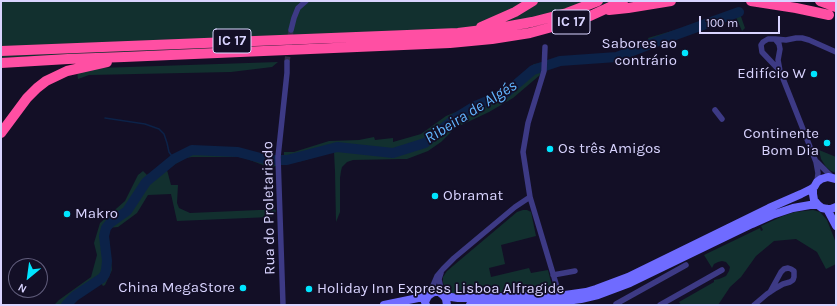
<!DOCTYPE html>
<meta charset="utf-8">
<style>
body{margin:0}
#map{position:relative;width:837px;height:306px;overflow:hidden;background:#130f26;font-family:Karla,sans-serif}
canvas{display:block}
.frame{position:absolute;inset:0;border:2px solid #d9d4ff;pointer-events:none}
.north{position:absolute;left:8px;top:258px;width:40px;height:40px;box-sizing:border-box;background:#130f26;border:1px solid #625e7d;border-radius:50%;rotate:209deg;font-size:11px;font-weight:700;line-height:16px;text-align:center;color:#d9d4ff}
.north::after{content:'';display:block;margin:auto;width:14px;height:18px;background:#00e5ff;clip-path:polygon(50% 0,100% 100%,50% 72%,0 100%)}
.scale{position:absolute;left:699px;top:16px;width:81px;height:18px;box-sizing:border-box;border:2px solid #d9d4ff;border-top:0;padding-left:5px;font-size:12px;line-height:14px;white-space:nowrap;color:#d9d4ff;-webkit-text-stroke:3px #130f26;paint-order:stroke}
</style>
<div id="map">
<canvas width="837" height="306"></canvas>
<div class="frame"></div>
<div class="north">N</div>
<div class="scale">100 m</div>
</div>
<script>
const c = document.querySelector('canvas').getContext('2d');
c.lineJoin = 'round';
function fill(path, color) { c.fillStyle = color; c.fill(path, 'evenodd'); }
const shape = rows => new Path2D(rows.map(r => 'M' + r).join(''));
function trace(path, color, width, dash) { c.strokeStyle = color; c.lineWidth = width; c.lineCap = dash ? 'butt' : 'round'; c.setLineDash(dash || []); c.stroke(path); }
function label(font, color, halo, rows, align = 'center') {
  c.font = font + ' Karla,sans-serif'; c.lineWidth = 3.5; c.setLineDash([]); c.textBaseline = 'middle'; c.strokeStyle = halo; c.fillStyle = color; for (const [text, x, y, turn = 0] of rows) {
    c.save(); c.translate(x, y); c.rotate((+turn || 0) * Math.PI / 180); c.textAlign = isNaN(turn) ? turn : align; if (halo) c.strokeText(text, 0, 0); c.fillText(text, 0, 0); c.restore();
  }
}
fill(shape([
 [1,1,611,1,573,17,522,30,479,36,1,58],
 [739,11,745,28,742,31,736,17,651,45,648,38],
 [647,44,648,47,618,59,564,63,548,68,548,62,563,59,615,56],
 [278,62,272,67,231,72,89,75,78,79,77,71,99,68],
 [543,63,542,71,540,75,513,98,489,112,455,128,441,142,428,151,407,159,402,159,353,160,347,162,342,167,341,171,340,178,340,212,336,222,335,171,334,152,298,162,297,160,272,167,263,165,247,159,239,157,192,157,186,158,170,167,167,170,171,185,178,185,177,203,179,208,190,213,259,210,264,210,269,203,276,211,274,214,271,217,177,221,171,194,148,195,137,213,118,227,108,228,112,270,105,285,103,286,101,283,99,284,92,290,75,301,72,305,54,305,59,300,91,277,97,255,94,243,100,223,125,201,138,175,143,171,147,175,169,160,169,158,192,146,242,149,274,159,284,158,284,152,294,152,329,141,359,140,374,137,375,140,393,138,393,142,421,134,446,116,461,110,475,102,505,89,534,64],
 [819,150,836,157,836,173,831,171,826,167,821,159],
 [523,210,527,210,531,212,536,236,501,245,505,264,489,268,491,277,529,268,531,273,548,270,553,290,483,293,452,293,447,291,444,286,443,282,443,277,447,271,517,212],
 [813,210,820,212,827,220,836,243,836,264,826,269,817,252,796,239,774,241,756,256,741,277,730,287,718,305,681,305,679,302,714,282,714,280,719,279,726,276,729,271,730,267,726,262,722,261,718,262,714,264,712,268,704,255,760,228,761,231,763,230,761,226,783,216,795,212]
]), '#12302f');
trace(shape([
 [105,118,145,124,159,129,164,134,167,143,169,152,174,159]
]), '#0c2248', 1.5);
trace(shape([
 [66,305,75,296,102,278,105,274,106,270,107,261,104,236,106,228,110,223,127,211,146,182,174,159,192,150,238,152,268,160,287,160,337,147,393,153,425,143,454,119,475,106,506,93,533,70,560,61,617,57,653,43,739,12]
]), '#0c2248', 10);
trace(shape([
 [287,62,291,30]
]), '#312d47', 5.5, [5.5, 3]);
trace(shape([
 [291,30,294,18,298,8,306,1],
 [775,39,786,40,796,38,802,38,809,40,836,52],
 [545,47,544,71,528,123,523,152,530,197,560,297],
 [780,71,762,52,761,45,763,42,768,39,775,39,779,44,780,49,778,60,780,71,816,162,818,173,817,182],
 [715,110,722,119],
 [817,162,832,177],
 [441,273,439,279,442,294],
 [553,275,575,271],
 [429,295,437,276,443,269,454,258,515,207,530,197],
 [616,304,686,265],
 [283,305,278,157,287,73,287,62],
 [660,305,722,270],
 [754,305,767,294,776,288,783,284,790,282,793,280,794,277,794,271,791,269,788,268,784,269,781,272,770,292]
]), '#3d3a85', 5.5);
trace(shape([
 [836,179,828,177,821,179,817,182,813,189,813,194,814,200,818,205,822,208,827,209,831,209,836,207],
 [827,209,836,226],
 [444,296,458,298,475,298,534,296,565,295,586,292,596,289,628,277,769,208,801,194,811,189,814,187],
 [384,305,428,296],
 [426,305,425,302,428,296,432,293,435,292,439,292,444,296,446,299,447,305],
 [470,305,503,303,566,301,581,299,598,295,630,283,752,224,772,215,793,208,810,205,818,205]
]), '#6f6bff', 8);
trace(shape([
 [751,1,796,8,829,15],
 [820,1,836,7],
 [609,10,628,8,671,1],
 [481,27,515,12,533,1],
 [1,51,458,33,499,28,532,22,567,13,598,1],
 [1,63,68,59,124,57,450,43,492,39,530,33,563,24,590,16,623,1],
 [1,133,27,98,37,88,46,81,67,71,107,62]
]), '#ff4fa3', 10);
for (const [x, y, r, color] of [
 [685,53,4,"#00e5ff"],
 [814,74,4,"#00e5ff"],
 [827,143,4,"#00e5ff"],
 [550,149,4,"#00e5ff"],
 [435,196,4,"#00e5ff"],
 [67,214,4,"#00e5ff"],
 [243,288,4,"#00e5ff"],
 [309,289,4,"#00e5ff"]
]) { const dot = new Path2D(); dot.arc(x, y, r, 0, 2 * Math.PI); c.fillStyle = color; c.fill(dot); trace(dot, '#130f26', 1.5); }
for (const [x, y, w] of [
 [571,22,38],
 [232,41,38]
]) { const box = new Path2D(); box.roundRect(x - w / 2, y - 12, w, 24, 3); c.fillStyle = '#130f26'; c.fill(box); trace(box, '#d9d4ff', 1); }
label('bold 14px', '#d9d4ff', null, [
 ["IC 17",571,22],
 ["IC 17",232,41]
]);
label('15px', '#d9d4ff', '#130f26', [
 ["Sabores ao",677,44],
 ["contrário",677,61],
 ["Edifício W",806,74],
 ["Continente",819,134],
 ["Bom Dia",819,151],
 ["Os três Amigos",558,149,"left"],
 ["Obramat",443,196,"left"],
 ["Makro",75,214,"left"],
 ["China MegaStore",235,288],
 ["Holiday Inn Express Lisboa Alfragide",317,289,"left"]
], 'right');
label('15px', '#d9d4ff', '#130f26', [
 ["Rua do Proletariado",269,208,-91]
]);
label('italic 16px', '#62b6ff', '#130f26', [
 ["Ribeira de Algés",471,112,-32]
]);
</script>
